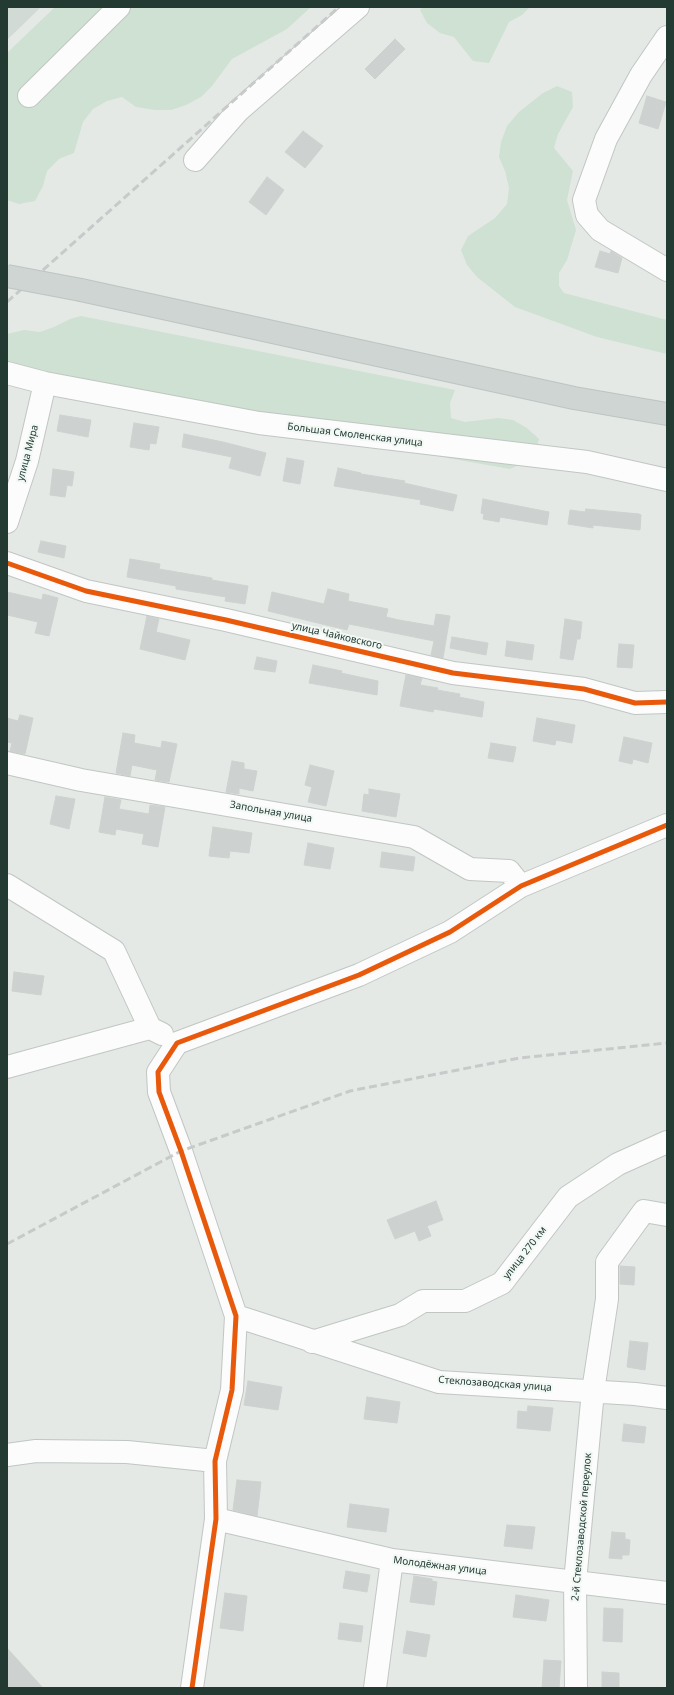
<!DOCTYPE html>
<meta charset="utf-8">
<style>
body{margin:0}
#map{position:relative;width:674px;height:1695px;overflow:hidden;background:#e4e9e6;font-family:"Noto Sans",sans-serif}
canvas{display:block}
.frame{position:absolute;inset:0;border:8px solid #233a33;pointer-events:none}
</style>
<div id="map">
<canvas width="674" height="1695"></canvas>
<div class="frame"></div>
</div>
<script>
const c = document.querySelector('canvas').getContext('2d');
c.lineJoin = 'round';
function fill(path, color) { c.fillStyle = color; c.fill(path, 'evenodd'); }
const shape = rows => new Path2D(rows.map(r => 'M' + r).join(''));
function trace(path, color, width, dash) { c.strokeStyle = color; c.lineWidth = width; c.lineCap = dash ? 'butt' : 'round'; c.setLineDash(dash || []); c.stroke(path); }
function label(font, color, halo, rows, align = 'center') {
  c.font = font + ' "Noto Sans",sans-serif'; c.lineWidth = 4; c.setLineDash([]); c.textBaseline = 'middle'; c.strokeStyle = halo; c.fillStyle = color; for (const [text, x, y, turn = 0] of rows) {
    c.save(); c.translate(x, y); c.rotate((+turn || 0) * Math.PI / 180); c.textAlign = isNaN(turn) ? turn : align; if (halo) c.strokeText(text, 0, 0); c.fillText(text, 0, 0); c.restore();
  }
}
fill(shape([
 [7,7,41,7,7,40]
]), '#d2dad6');
fill(shape([
 [55,7,311,7,287,29,232,59,212,86,201,97,186,105,171,110,155,110,136,107,122,97,107,101,93,109,83,122,74,153,59,159,47,171,43,186,35,201,19,204,7,200,7,53],
 [423,7,530,7,522,15,509,22,489,63,473,61,454,37,440,33,427,23,420,10],
 [557,86,572,92,573,107,558,134,554,148,573,171,567,200,576,230,567,260,559,273,559,286,564,293,667,320,667,354,597,337,515,307,477,277,467,265,461,250,468,236,495,218,507,204,509,188,505,171,499,157,501,142,507,126,519,112,543,93],
 [81,316,455,390,450,403,451,418,465,422,498,418,513,420,527,428,539,439,535,453,523,463,510,469,334,438,7,362,7,334,24,330,40,332,54,327,70,319]
]), '#cee1d2');
const building = shape([
 [395,39,405,49,375,79,365,69,395,39],
 [647,96,666,102,658,129,639,123,647,96],
 [303,131,323,146,305,168,285,152,303,131],
 [267,177,284,190,266,215,249,202,267,177],
 [600,251,610,254,611,251,622,258,618,273,595,267,600,251],
 [60,415,91,420,88,437,57,431,60,415],
 [134,423,159,427,156,444,150,443,149,450,130,447,134,423],
 [184,434,223,442,266,453,260,476,229,468,232,457,182,447,184,434],
 [287,458,304,461,300,484,283,481,287,458],
 [338,468,361,473,361,474,405,481,404,483,457,495,453,511,420,504,421,500,334,486,338,468],
 [53,469,74,472,72,486,67,485,65,497,50,495,53,469],
 [483,499,549,512,547,525,500,517,499,522,483,519,484,514,481,513,483,499],
 [586,509,639,514,641,515,640,530,593,525,593,528,568,524,570,510,585,512,586,509],
 [41,541,66,546,64,558,38,552,41,541],
 [130,559,160,564,159,569,212,578,212,580,248,586,245,604,225,601,226,597,176,589,176,586,127,577,130,559],
 [328,589,349,594,348,601,388,609,386,617,399,620,434,626,436,614,450,616,443,658,431,655,434,641,349,624,347,630,268,611,272,592,324,604,328,589],
 [7,592,42,600,43,594,58,598,49,636,35,633,38,622,7,615,7,592],
 [147,616,159,619,156,632,190,640,185,660,140,649,147,616],
 [565,619,582,622,580,639,577,639,573,660,560,658,565,619],
 [452,637,488,643,486,655,450,648,452,637],
 [507,641,534,645,532,660,505,656,507,641],
 [619,644,634,645,632,668,617,667,619,644],
 [257,657,277,661,275,672,254,669,257,657],
 [313,665,342,671,341,673,378,681,377,695,309,683,313,665],
 [406,675,422,678,420,685,438,688,437,690,460,694,459,697,484,702,482,717,434,709,433,712,400,706,406,675],
 [20,715,33,718,25,754,10,751,12,743,7,742,7,718,18,721,20,715],
 [537,718,575,725,572,743,556,740,555,745,533,741,537,718],
 [123,733,135,735,134,743,161,748,162,741,177,744,169,782,155,780,157,770,132,765,130,776,116,773,123,733],
 [624,737,652,743,648,763,633,759,632,764,619,761,624,737],
 [491,743,516,747,513,762,488,758,491,743],
 [232,761,244,763,244,769,257,771,253,791,239,788,239,794,226,792,232,761],
 [310,765,334,771,326,806,308,802,312,787,305,785,310,765],
 [369,789,400,794,396,817,362,811,364,794,369,795,369,789],
 [56,796,75,799,69,829,50,824,56,796],
 [105,797,121,800,119,809,149,814,150,805,165,807,158,847,142,844,144,834,116,829,115,835,99,832,105,797],
 [213,827,252,833,249,853,230,851,229,858,209,856,213,827],
 [308,843,334,848,330,869,304,865,308,843],
 [382,852,415,857,413,871,380,867,382,852],
 [14,972,44,976,41,995,12,991,14,972],
 [436,1201,443,1220,427,1226,431,1236,419,1241,415,1231,395,1239,387,1220,436,1201],
 [620,1266,635,1267,634,1285,620,1284,620,1266],
 [630,1341,648,1343,645,1370,627,1367,630,1341],
 [248,1381,282,1387,278,1410,244,1405,248,1381],
 [367,1397,400,1402,397,1423,364,1419,367,1397],
 [528,1406,553,1408,550,1431,517,1428,518,1411,527,1412,528,1406],
 [624,1424,646,1427,644,1443,622,1441,624,1424],
 [237,1480,261,1482,257,1516,233,1510,237,1480],
 [350,1504,389,1509,386,1532,347,1527,350,1504],
 [507,1525,535,1527,532,1549,504,1546,507,1525],
 [612,1532,625,1533,625,1539,630,1540,629,1555,622,1555,622,1559,609,1558,612,1532],
 [346,1571,370,1575,367,1592,343,1588,346,1571],
 [414,1576,432,1579,432,1581,437,1582,434,1605,410,1602,414,1576],
 [225,1593,247,1596,243,1631,220,1628,225,1593],
 [516,1595,549,1600,546,1621,513,1617,516,1595],
 [604,1608,623,1609,622,1642,603,1641,604,1608],
 [340,1623,363,1626,361,1642,338,1639,340,1623],
 [407,1631,430,1635,426,1657,403,1653,407,1631],
 [7,1648,43,1688,7,1688,7,1648],
 [544,1660,561,1661,559,1688,542,1688,544,1660],
 [602,1672,619,1673,619,1688,602,1688,602,1672]
]);
fill(building, '#cdd1cf');
trace(building, '#cdd2cf', 1);
const minor = shape([
 [667,37,641,75,606,139,584,200,587,215,600,230,667,270],
 [29,96,119,7],
 [195,160,238,111,358,7],
 [7,373,45,383,259,423,587,462,667,480],
 [7,522,27,461,45,383],
 [7,563,86,591,226,620,453,673,584,689,635,703,667,702],
 [7,763,81,780,414,837,470,869,509,871,521,886],
 [7,885,114,951,150,1028],
 [7,1067,150,1028,162,1034],
 [236,1316,439,1382,635,1394,667,1398],
 [312,1342,400,1315,423,1301,465,1301,502,1283,568,1197,618,1164,667,1142],
 [7,1455,36,1451,127,1452,215,1461],
 [216,1519,392,1560,667,1593],
 [192,1688,216,1519,215,1461,232,1390,236,1316,181,1151,159,1092,158,1072,177,1043,359,975,450,932,521,886,667,825],
 [375,1688,392,1560],
 [576,1688,575,1582,593,1391,607,1299,607,1262,644,1211,667,1215]
]);
const major = shape([
 [81,290,574,398,667,414]
]);
trace(minor, '#c1c6c3', 24);
trace(major, '#bdc4c2', 24);
trace(minor, '#fbfcfb', 22);
trace(major, '#ced5d2', 22);
trace(shape([
 [7,302,339,7],
 [7,1244,181,1151,350,1091,519,1058,667,1043]
]), '#c7cac9', 3, [8, 4]);
const majorBridge = shape([
 [7,276,81,290]
]);
trace(majorBridge, '#bdc4c2', 24, []);
trace(majorBridge, '#ced5d2', 22);
trace(shape([
 [7,563,86,591,226,620,453,673,584,689,635,703,667,702],
 [192,1688,216,1519,215,1461,232,1390,236,1316,181,1151,159,1092,158,1072,177,1043,359,975,450,932,521,886,667,825]
]), '#e8590c', 5);
label('10px', '#233a33', '#f2f8f4', [
 ["Большая Смоленская улица",355,435,7],
 ["улица Мира",28,453,-75],
 ["улица Чайковского",337,636,13],
 ["Запольная улица",271,812,10],
 ["улица 270 км",525,1253,-52],
 ["Стеклозаводская улица",495,1384,4],
 ["2-й Стеклозаводской переулок",582,1527,-85],
 ["Молодёжная улица",440,1566,7]
]);
</script>
